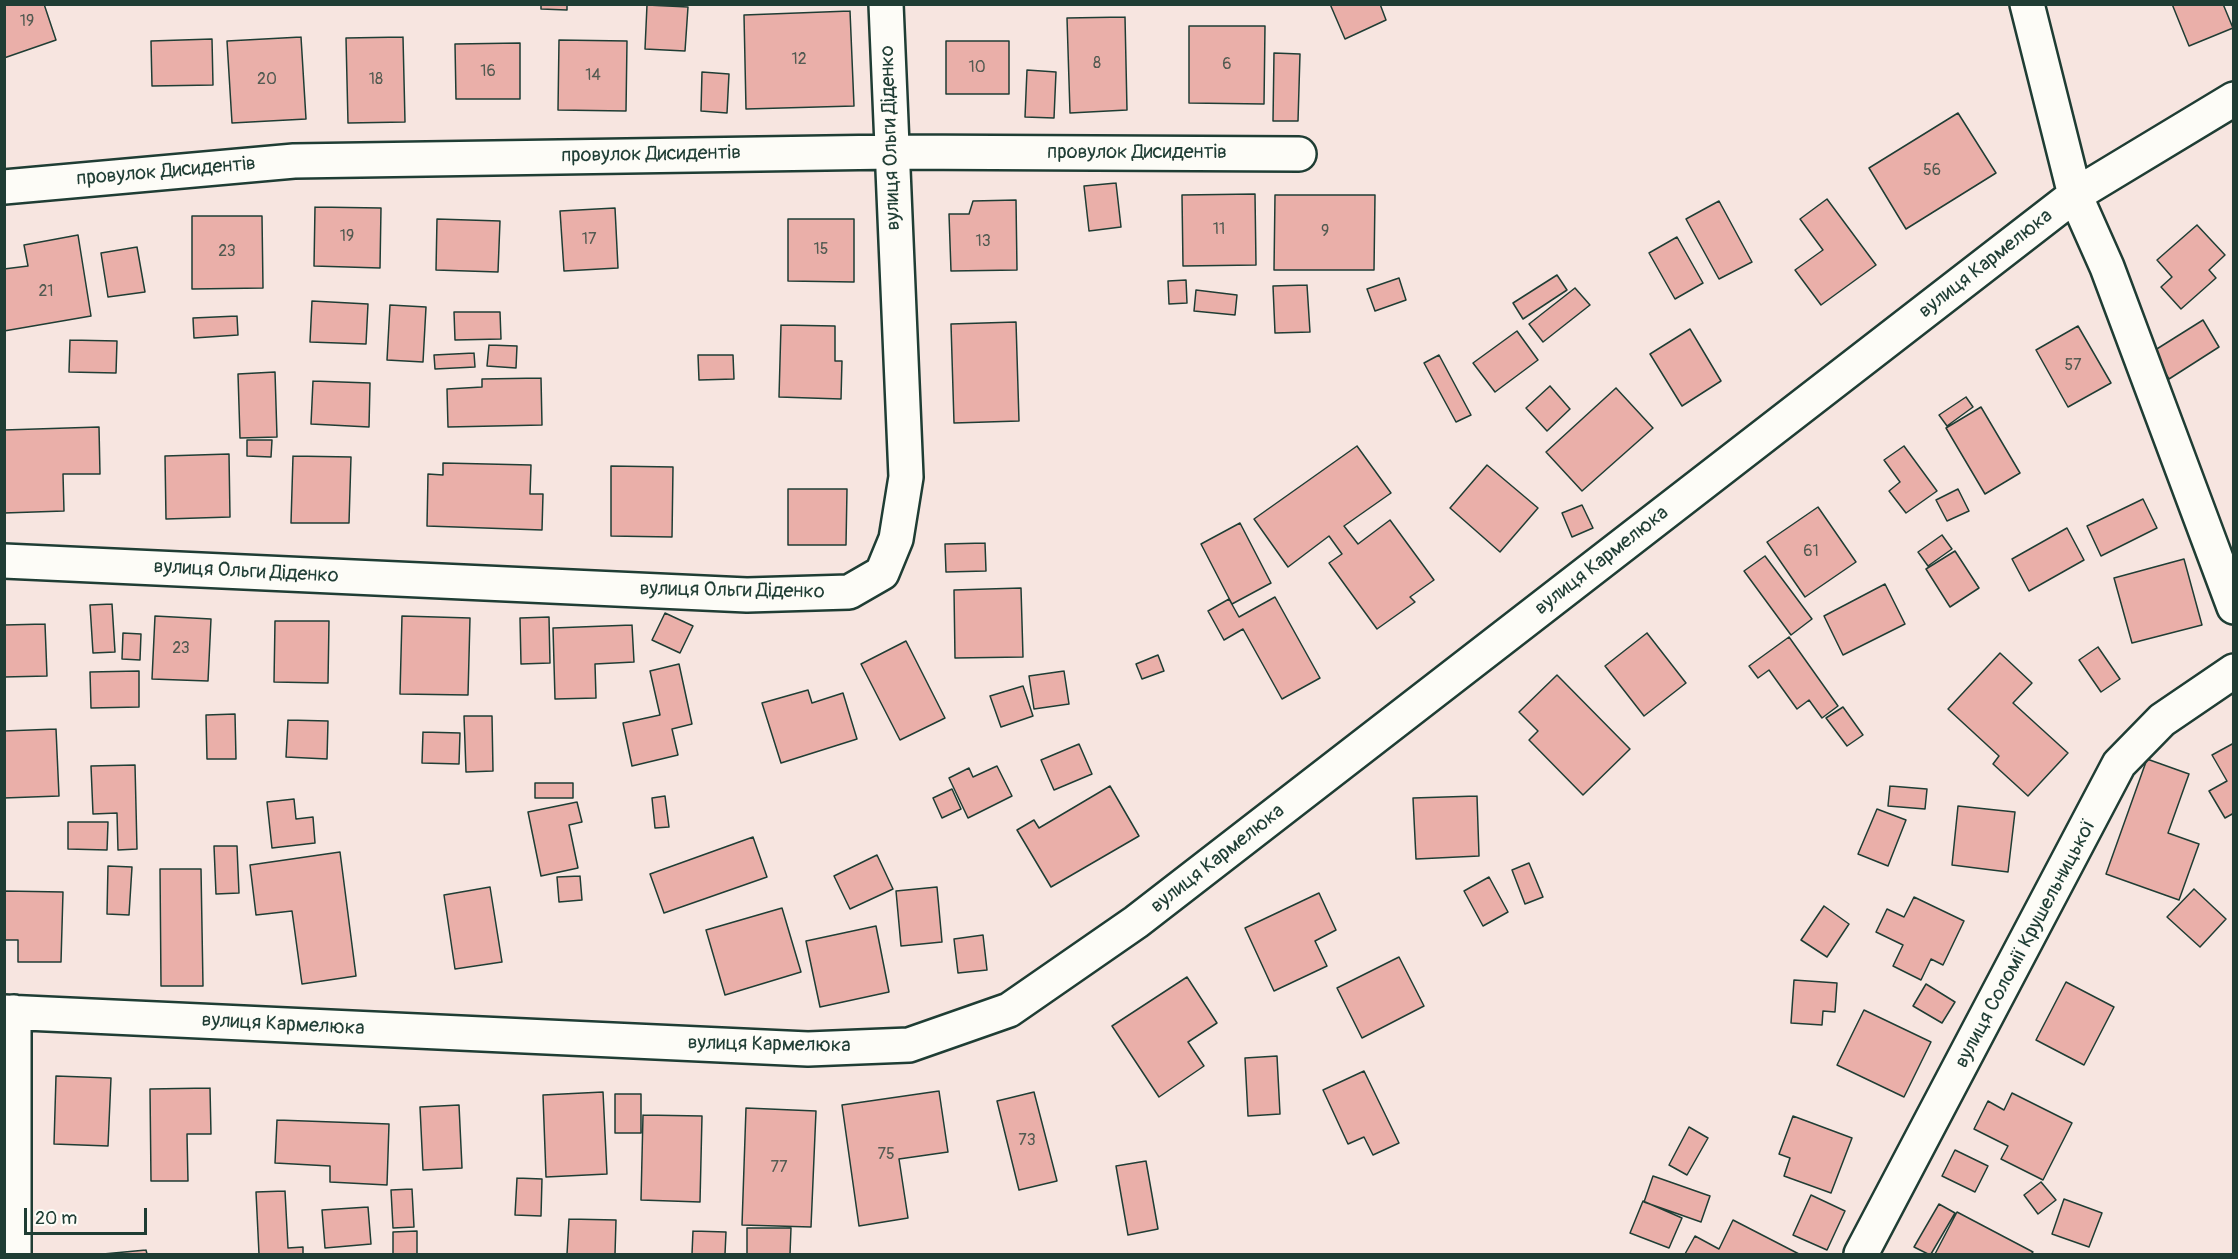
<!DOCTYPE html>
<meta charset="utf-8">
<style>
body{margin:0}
#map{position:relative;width:2238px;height:1259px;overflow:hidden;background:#f7e5e0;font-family:Pangolin,sans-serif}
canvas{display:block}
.frame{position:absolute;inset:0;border:6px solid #1f3d34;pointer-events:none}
.scale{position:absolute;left:24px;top:1208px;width:123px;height:27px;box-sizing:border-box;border:3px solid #1f3d34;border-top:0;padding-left:8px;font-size:18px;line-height:21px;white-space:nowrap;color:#1f3d34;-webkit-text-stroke:4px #fdfcf7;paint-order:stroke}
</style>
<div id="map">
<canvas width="2238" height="1259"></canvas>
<div class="frame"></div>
<div class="scale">20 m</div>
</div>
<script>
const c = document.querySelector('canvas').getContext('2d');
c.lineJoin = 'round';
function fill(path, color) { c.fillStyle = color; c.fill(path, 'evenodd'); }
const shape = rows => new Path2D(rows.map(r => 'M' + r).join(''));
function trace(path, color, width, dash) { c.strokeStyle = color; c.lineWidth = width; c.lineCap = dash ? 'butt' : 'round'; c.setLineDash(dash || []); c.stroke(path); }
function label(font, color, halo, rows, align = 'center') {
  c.font = font + ' Pangolin,sans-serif'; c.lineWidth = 4.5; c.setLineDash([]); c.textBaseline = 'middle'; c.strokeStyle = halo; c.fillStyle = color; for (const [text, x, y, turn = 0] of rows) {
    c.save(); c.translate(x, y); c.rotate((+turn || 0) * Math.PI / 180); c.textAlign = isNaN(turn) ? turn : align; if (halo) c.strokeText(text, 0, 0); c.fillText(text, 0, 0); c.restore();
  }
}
const building = shape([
 [4,4,44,4,56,40,4,58,4,4],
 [541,4,567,4,567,10,541,9,541,4],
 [1330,4,1380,4,1386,20,1345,39,1330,4],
 [2172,4,2223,4,2233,28,2189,46,2172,4],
 [647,5,688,7,685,51,645,49,647,5],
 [850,11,854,106,746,109,744,15,850,11],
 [1125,17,1127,110,1070,113,1067,18,1125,17],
 [1189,26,1265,26,1264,104,1189,103,1189,26],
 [301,37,306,119,232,123,227,41,301,37],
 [403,37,405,122,348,123,346,38,403,37],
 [212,39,213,85,152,86,151,41,212,39],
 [559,40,627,41,626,111,558,110,559,40],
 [946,41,1009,41,1009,94,946,94,946,41],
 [520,43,520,99,456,99,455,44,520,43],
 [1274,53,1300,54,1298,121,1273,121,1274,53],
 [1027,70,1056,72,1054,118,1025,117,1027,70],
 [702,72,729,74,727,113,701,111,702,72],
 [1958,113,1996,173,1906,229,1869,168,1958,113],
 [1116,183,1121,227,1089,231,1084,186,1116,183],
 [1255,194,1256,265,1183,266,1182,195,1255,194],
 [1275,195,1375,195,1374,270,1274,270,1275,195],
 [1827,199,1876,265,1821,305,1795,270,1823,250,1800,219,1827,199],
 [1016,200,1017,270,951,271,949,214,969,214,973,201,1016,200],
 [1719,201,1752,262,1719,279,1686,219,1719,201],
 [315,207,381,208,380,268,314,266,315,207],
 [615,208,618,268,564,271,560,211,615,208],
 [192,216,262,216,263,288,192,289,192,216],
 [437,219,500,221,498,272,436,270,437,219],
 [788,219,854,219,854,282,788,281,788,219],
 [2197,225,2225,255,2209,270,2216,278,2181,309,2161,287,2172,277,2157,260,2197,225],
 [78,235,91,316,4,331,4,269,28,266,24,245,78,235],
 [1677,237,1703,283,1675,299,1649,253,1677,237],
 [137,247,145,292,108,297,101,253,137,247],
 [1557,275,1567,290,1523,319,1513,303,1557,275],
 [1399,278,1406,300,1375,311,1367,289,1399,278],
 [1186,280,1187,303,1169,304,1168,281,1186,280],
 [1307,285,1310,332,1275,333,1273,286,1307,285],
 [1575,288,1590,305,1543,342,1529,324,1575,288],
 [1196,290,1237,295,1235,315,1194,311,1196,290],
 [312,301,368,304,366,344,310,342,312,301],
 [390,305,426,307,423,362,387,360,390,305],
 [454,312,500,312,501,339,455,340,454,312],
 [237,316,238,335,194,338,193,318,237,316],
 [2203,320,2219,347,2169,379,2152,352,2203,320],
 [1016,322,1019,421,954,423,951,324,1016,322],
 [781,325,835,326,835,361,842,361,841,399,779,397,781,325],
 [2078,326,2111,383,2068,407,2036,350,2078,326],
 [1690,329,1721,381,1682,406,1650,354,1690,329],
 [1517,331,1538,360,1495,392,1473,363,1517,331],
 [70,340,117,341,116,373,69,372,70,340],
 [489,345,517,346,516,368,487,366,489,345],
 [474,353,475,367,435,369,434,355,474,353],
 [698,355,733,355,734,379,699,380,698,355],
 [1439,355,1471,415,1456,422,1424,363,1439,355],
 [275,372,277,437,240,438,238,374,275,372],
 [541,378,542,425,448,427,447,389,482,387,482,379,541,378],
 [313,381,370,383,369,427,311,424,313,381],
 [1550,386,1570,409,1547,431,1526,408,1550,386],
 [1616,388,1653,428,1582,491,1546,452,1616,388],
 [1966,397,1973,407,1947,426,1939,415,1966,397],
 [1981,407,2020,473,1985,494,1946,428,1981,407],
 [99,427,100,474,63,474,64,511,4,513,4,430,99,427],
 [247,440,272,440,271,457,247,456,247,440],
 [1357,446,1391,493,1344,526,1358,544,1390,520,1434,580,1410,597,1415,602,1377,629,1329,563,1342,554,1329,536,1288,567,1254,519,1357,446],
 [1904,446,1937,491,1906,513,1889,491,1900,482,1884,460,1904,446],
 [229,454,230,517,166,519,165,456,229,454],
 [293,456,351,457,349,523,291,523,293,456],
 [443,463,531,465,530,494,543,494,542,530,427,526,428,474,443,475,443,463],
 [1487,465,1538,508,1500,552,1450,508,1487,465],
 [611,466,673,467,672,537,611,536,611,466],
 [788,489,847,489,846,545,788,545,788,489],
 [1958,489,1969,511,1947,521,1936,500,1958,489],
 [2143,499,2157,528,2101,556,2087,526,2143,499],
 [1582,505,1593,528,1572,537,1562,513,1582,505],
 [1818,507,1856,562,1805,597,1767,542,1818,507],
 [1240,523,1271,583,1232,604,1201,544,1240,523],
 [2067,528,2084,560,2029,591,2012,559,2067,528],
 [1942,535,1952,549,1928,566,1918,552,1942,535],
 [985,543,986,571,946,572,945,544,985,543],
 [1955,551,1979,588,1950,607,1926,569,1955,551],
 [1765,556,1812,619,1791,635,1744,571,1765,556],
 [2184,559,2202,625,2132,643,2114,578,2184,559],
 [1885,584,1905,624,1843,655,1824,616,1885,584],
 [1021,588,1023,657,955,658,954,590,1021,588],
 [1275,597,1320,678,1282,699,1243,629,1224,640,1208,611,1229,599,1239,617,1275,597],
 [112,604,115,652,93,653,90,605,112,604],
 [665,613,693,626,680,653,652,640,665,613],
 [155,616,211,619,208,681,152,679,155,616],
 [402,616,470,618,468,695,400,694,402,616],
 [549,617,550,663,521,664,520,618,549,617],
 [275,621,329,621,328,683,274,682,275,621],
 [45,624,47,676,4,677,4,625,45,624],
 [632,625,634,662,595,664,596,698,555,699,553,628,632,625],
 [123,633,141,634,140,660,122,659,123,633],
 [1647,633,1686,683,1644,716,1605,666,1647,633],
 [1789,637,1838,706,1822,718,1809,700,1797,709,1769,670,1758,678,1749,666,1789,637],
 [906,641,945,718,900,740,861,664,906,641],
 [2098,647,2120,679,2101,692,2079,660,2098,647],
 [2000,653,2032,683,2013,703,2068,753,2028,796,1993,764,1999,756,1948,709,2000,653],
 [1158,655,1164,671,1142,679,1136,664,1158,655],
 [679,664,692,724,672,729,678,755,632,766,623,723,660,715,650,671,679,664],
 [139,671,139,707,91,708,90,672,139,671],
 [1064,671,1069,704,1034,709,1029,676,1064,671],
 [1557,675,1630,749,1583,795,1529,740,1538,731,1519,712,1557,675],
 [1023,686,1033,716,1001,727,990,696,1023,686],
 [808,690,812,703,843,693,857,739,781,763,762,703,808,690],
 [1843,707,1863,735,1847,746,1826,718,1843,707],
 [235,714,236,759,207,759,206,715,235,714],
 [464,716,492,716,493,771,466,772,464,716],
 [288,720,328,721,327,759,286,757,288,720],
 [56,729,59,796,4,798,4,731,56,729],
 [423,732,460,733,459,764,422,763,423,732],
 [2234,743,2234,813,2225,818,2209,791,2227,781,2212,755,2234,743],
 [1079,744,1092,774,1054,790,1041,760,1079,744],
 [2147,759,2189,774,2168,833,2199,844,2179,900,2106,874,2147,759],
 [135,765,137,849,118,850,117,813,93,814,91,766,135,765],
 [997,766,1012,796,968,818,949,778,969,768,973,777,997,766],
 [535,783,573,783,573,798,535,798,535,783],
 [1110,786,1139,836,1051,887,1017,830,1034,820,1039,828,1110,786],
 [1890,786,1927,789,1925,809,1888,806,1890,786],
 [952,789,961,809,942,818,933,798,952,789],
 [665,796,669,827,655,828,652,798,665,796],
 [1477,796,1479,856,1416,859,1413,798,1477,796],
 [294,799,296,819,313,817,315,843,272,848,267,802,294,799],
 [577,802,582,822,569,825,578,868,541,876,528,812,577,802],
 [1958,806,2015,812,2008,872,1952,865,1958,806],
 [1877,809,1906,820,1888,866,1858,854,1877,809],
 [68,822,108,822,107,850,68,849,68,822],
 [753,837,767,877,664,913,650,874,753,837],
 [214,846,237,846,239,893,216,894,214,846],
 [340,852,356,976,302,984,292,911,256,915,250,865,340,852],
 [877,855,893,889,850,909,834,876,877,855],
 [1529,863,1543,897,1525,904,1512,870,1529,863],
 [108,866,132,867,129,915,107,914,108,866],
 [160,869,201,869,203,986,161,986,160,869],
 [580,876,582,900,559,902,557,877,580,876],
 [1489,877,1508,912,1483,926,1464,891,1489,877],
 [490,887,502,962,455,969,444,895,490,887],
 [937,887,942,942,901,946,896,891,937,887],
 [2194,889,2226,919,2200,947,2167,917,2194,889],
 [4,891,63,892,61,962,18,962,18,940,4,940,4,891],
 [1319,893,1336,930,1315,941,1327,966,1274,991,1245,928,1319,893],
 [1914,897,1964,921,1943,965,1931,959,1921,980,1893,966,1903,945,1876,932,1887,909,1904,917,1914,897],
 [1824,906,1849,924,1827,957,1801,940,1824,906],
 [782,908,801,972,725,995,706,930,782,908],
 [876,926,889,992,820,1007,806,941,876,926],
 [983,935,987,970,958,973,954,939,983,935],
 [1399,957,1424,1006,1362,1038,1337,988,1399,957],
 [1187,977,1217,1023,1188,1042,1204,1066,1159,1097,1112,1026,1187,977],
 [1794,980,1837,983,1835,1012,1823,1011,1822,1025,1791,1023,1794,980],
 [2066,982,2114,1007,2084,1065,2036,1040,2066,982],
 [1926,984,1955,1002,1942,1023,1913,1006,1926,984],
 [1864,1010,1931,1042,1904,1097,1837,1065,1864,1010],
 [1277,1056,1280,1114,1248,1116,1245,1058,1277,1056],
 [1364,1071,1399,1143,1373,1155,1364,1137,1348,1144,1323,1090,1364,1071],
 [56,1076,111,1078,108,1146,54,1144,56,1076],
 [210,1088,211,1134,187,1134,188,1181,151,1181,150,1089,210,1088],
 [939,1091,948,1152,899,1159,908,1218,859,1226,842,1105,939,1091],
 [603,1092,607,1174,546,1177,543,1095,603,1092],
 [1034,1092,1057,1181,1019,1190,997,1101,1034,1092],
 [2012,1093,2072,1123,2043,1180,2001,1159,2008,1146,1974,1129,1988,1101,2004,1110,2012,1093],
 [615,1094,641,1094,641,1133,615,1133,615,1094],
 [459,1105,462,1168,423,1170,420,1107,459,1105],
 [746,1108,816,1111,811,1227,742,1225,746,1108],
 [643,1115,702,1116,700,1202,641,1200,643,1115],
 [1793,1116,1852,1138,1831,1193,1784,1176,1790,1158,1779,1154,1793,1116],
 [277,1120,389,1124,387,1185,330,1182,330,1166,275,1163,277,1120],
 [1689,1127,1708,1138,1687,1175,1669,1165,1689,1127],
 [1955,1150,1988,1166,1975,1192,1942,1176,1955,1150],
 [1146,1161,1158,1229,1128,1235,1116,1166,1146,1161],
 [1653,1176,1710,1196,1701,1222,1644,1202,1653,1176],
 [517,1178,542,1179,541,1216,515,1215,517,1178],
 [2041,1182,2056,1200,2038,1214,2024,1195,2041,1182],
 [412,1189,414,1227,393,1228,391,1190,412,1189],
 [285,1191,288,1248,303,1247,303,1254,259,1254,256,1192,285,1191],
 [1811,1195,1845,1211,1827,1250,1793,1235,1811,1195],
 [2064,1199,2102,1213,2089,1247,2052,1234,2064,1199],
 [1643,1201,1682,1218,1669,1248,1630,1233,1643,1201],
 [1939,1204,1955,1213,1931,1254,1928,1254,1914,1247,1939,1204],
 [368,1207,371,1244,325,1248,322,1210,368,1207],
 [1957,1212,2033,1252,2031,1254,1935,1254,1957,1212],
 [569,1219,616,1220,615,1254,567,1254,569,1219],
 [1733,1220,1799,1254,1685,1254,1695,1236,1719,1249,1733,1220],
 [747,1228,791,1228,790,1254,747,1254,747,1228],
 [417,1231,417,1254,393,1254,393,1232,417,1231],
 [693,1231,726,1232,725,1254,692,1254,693,1231],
 [146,1250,147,1254,103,1254,146,1250]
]);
fill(building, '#eaafa9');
trace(building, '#1f3d34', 1.5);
const minor = shape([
 [2027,4,2075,195,2107,267,2234,607],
 [4,187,294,161,892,152,1299,154],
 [4,561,747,595,849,592,882,573,896,539,906,477,886,4],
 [4,1012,808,1049,909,1045,1009,1010,1136,922,2075,195,2234,99],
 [14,1012,14,1254],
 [1861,1254,2119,764,2162,720,2234,671]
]);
trace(minor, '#1f3d34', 38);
trace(minor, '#fdfcf7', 33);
label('16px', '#525a51', null, [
 ["19",27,22],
 ["12",799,60],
 ["8",1097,64],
 ["6",1227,65],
 ["10",977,68],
 ["16",488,72],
 ["14",593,76],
 ["20",267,80],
 ["18",376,80],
 ["56",1932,171],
 ["11",1219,230],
 ["9",1325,232],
 ["19",347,237],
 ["17",589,240],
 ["13",983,242],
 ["15",821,250],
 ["23",227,252],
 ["21",46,292],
 ["57",2073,366],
 ["61",1811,552],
 ["23",181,649],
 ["73",1027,1141],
 ["75",886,1155],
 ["77",779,1168]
]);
label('20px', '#1f3d34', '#fdfcf7', [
 ["вулиця Ольги Діденко",891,138,-92],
 ["провулок Дисидентів",1137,153],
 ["провулок Дисидентів",651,155,-1],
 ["провулок Дисидентів",166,172,-5],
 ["вулиця Кармелюка",1986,264,-38],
 ["вулиця Кармелюка",1602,561,-38],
 ["вулиця Ольги Діденко",246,572,3],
 ["вулиця Ольги Діденко",732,591,1],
 ["вулиця Кармелюка",1218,859,-38],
 ["вулиця Соломії Крушельницької",2026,944,-62],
 ["вулиця Кармелюка",283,1025,3],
 ["вулиця Кармелюка",769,1045,1]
]);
</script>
